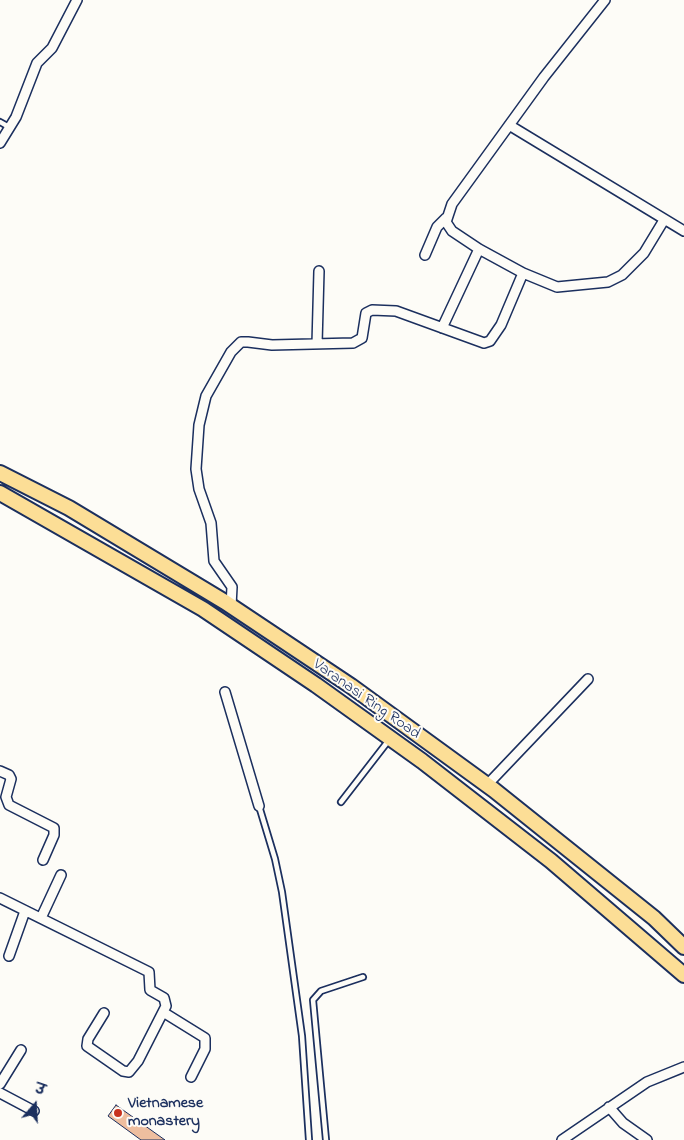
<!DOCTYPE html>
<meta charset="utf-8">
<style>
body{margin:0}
#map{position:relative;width:684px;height:1140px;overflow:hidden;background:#fdfcf7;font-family:"Indie Flower","Playpen Sans Deva",sans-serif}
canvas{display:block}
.north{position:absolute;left:10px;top:1080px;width:50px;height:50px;-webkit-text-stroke:4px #fdfcf7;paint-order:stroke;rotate:19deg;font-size:14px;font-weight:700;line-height:20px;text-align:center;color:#1b2f5e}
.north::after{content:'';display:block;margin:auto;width:18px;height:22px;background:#1b2f5e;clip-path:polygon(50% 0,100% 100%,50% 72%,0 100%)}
</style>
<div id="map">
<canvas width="684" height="1140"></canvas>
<div class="north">उ</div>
</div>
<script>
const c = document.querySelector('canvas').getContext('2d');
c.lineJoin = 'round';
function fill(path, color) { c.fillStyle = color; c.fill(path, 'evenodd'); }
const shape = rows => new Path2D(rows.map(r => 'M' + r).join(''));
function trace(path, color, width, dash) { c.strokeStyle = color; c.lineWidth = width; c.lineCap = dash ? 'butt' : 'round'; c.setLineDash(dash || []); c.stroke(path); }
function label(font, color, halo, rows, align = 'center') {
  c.font = font + ' "Indie Flower",sans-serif'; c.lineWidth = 4; c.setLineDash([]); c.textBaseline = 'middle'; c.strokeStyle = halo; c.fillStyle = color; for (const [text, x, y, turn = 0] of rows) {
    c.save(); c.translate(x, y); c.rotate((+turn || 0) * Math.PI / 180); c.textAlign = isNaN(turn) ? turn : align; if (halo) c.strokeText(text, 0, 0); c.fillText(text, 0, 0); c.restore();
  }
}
const building = shape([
 [116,1105,165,1140,141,1140,108,1116,116,1105]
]);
fill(building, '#eebe9f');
trace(building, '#1b2f5e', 1);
const service = shape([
 [0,122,9,127],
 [341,802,389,740],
 [259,806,275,859,282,892,302,1036,309,1140],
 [326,1140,313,1000,321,991,363,977]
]);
const minor = shape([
 [605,0,544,77,452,204,446,222,452,231,479,249,523,273,557,287,608,282,622,275,644,253,664,220],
 [509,125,684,231],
 [0,143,16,117,37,63,52,48,77,0],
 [425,255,437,227,446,218],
 [442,328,479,249],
 [317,344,319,271],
 [231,606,232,587,214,561,211,523,199,489,196,469,199,425,206,396,231,352,241,342,248,342,272,345,353,343,362,338,366,313,372,310,396,311,484,343,490,341,501,325,523,273],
 [225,692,259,806],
 [0,771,9,775,11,779,6,797,9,805,54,828,54,835,43,860],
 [487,785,588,679],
 [0,898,149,972,150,990,164,998,166,1006,138,1061,129,1072,123,1071,87,1046,88,1039,104,1013],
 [41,918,61,875],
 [9,956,25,911],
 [163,1012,205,1038,205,1049,191,1077],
 [0,1084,21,1050],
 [0,1093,34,1111],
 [609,1107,623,1123,647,1140],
 [562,1140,647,1082,684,1067]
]);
const trunk = shape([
 [0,473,69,508,225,602,351,686,494,790,654,918,684,947],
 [0,493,203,609,316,685,422,761,551,861,684,975]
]);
trace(service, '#1b2f5e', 8);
trace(minor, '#1b2f5e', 12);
trace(trunk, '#1b2f5e', 18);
trace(service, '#fdfcf7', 4.5);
trace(minor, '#fdfcf7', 9);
trace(trunk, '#fcde96', 14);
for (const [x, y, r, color] of [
 [118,1113,5,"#c8321e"]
]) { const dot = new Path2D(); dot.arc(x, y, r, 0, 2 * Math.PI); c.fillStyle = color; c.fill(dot); trace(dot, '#fdfcf7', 2); }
label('16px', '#1b2f5e', '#fdfcf7', [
 ["Varanasi Ring Road",366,700,35]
]);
label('bold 16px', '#1b2f5e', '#fdfcf7', [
 ["Vietnamese",128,1104],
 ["monastery",128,1122]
], 'left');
</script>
